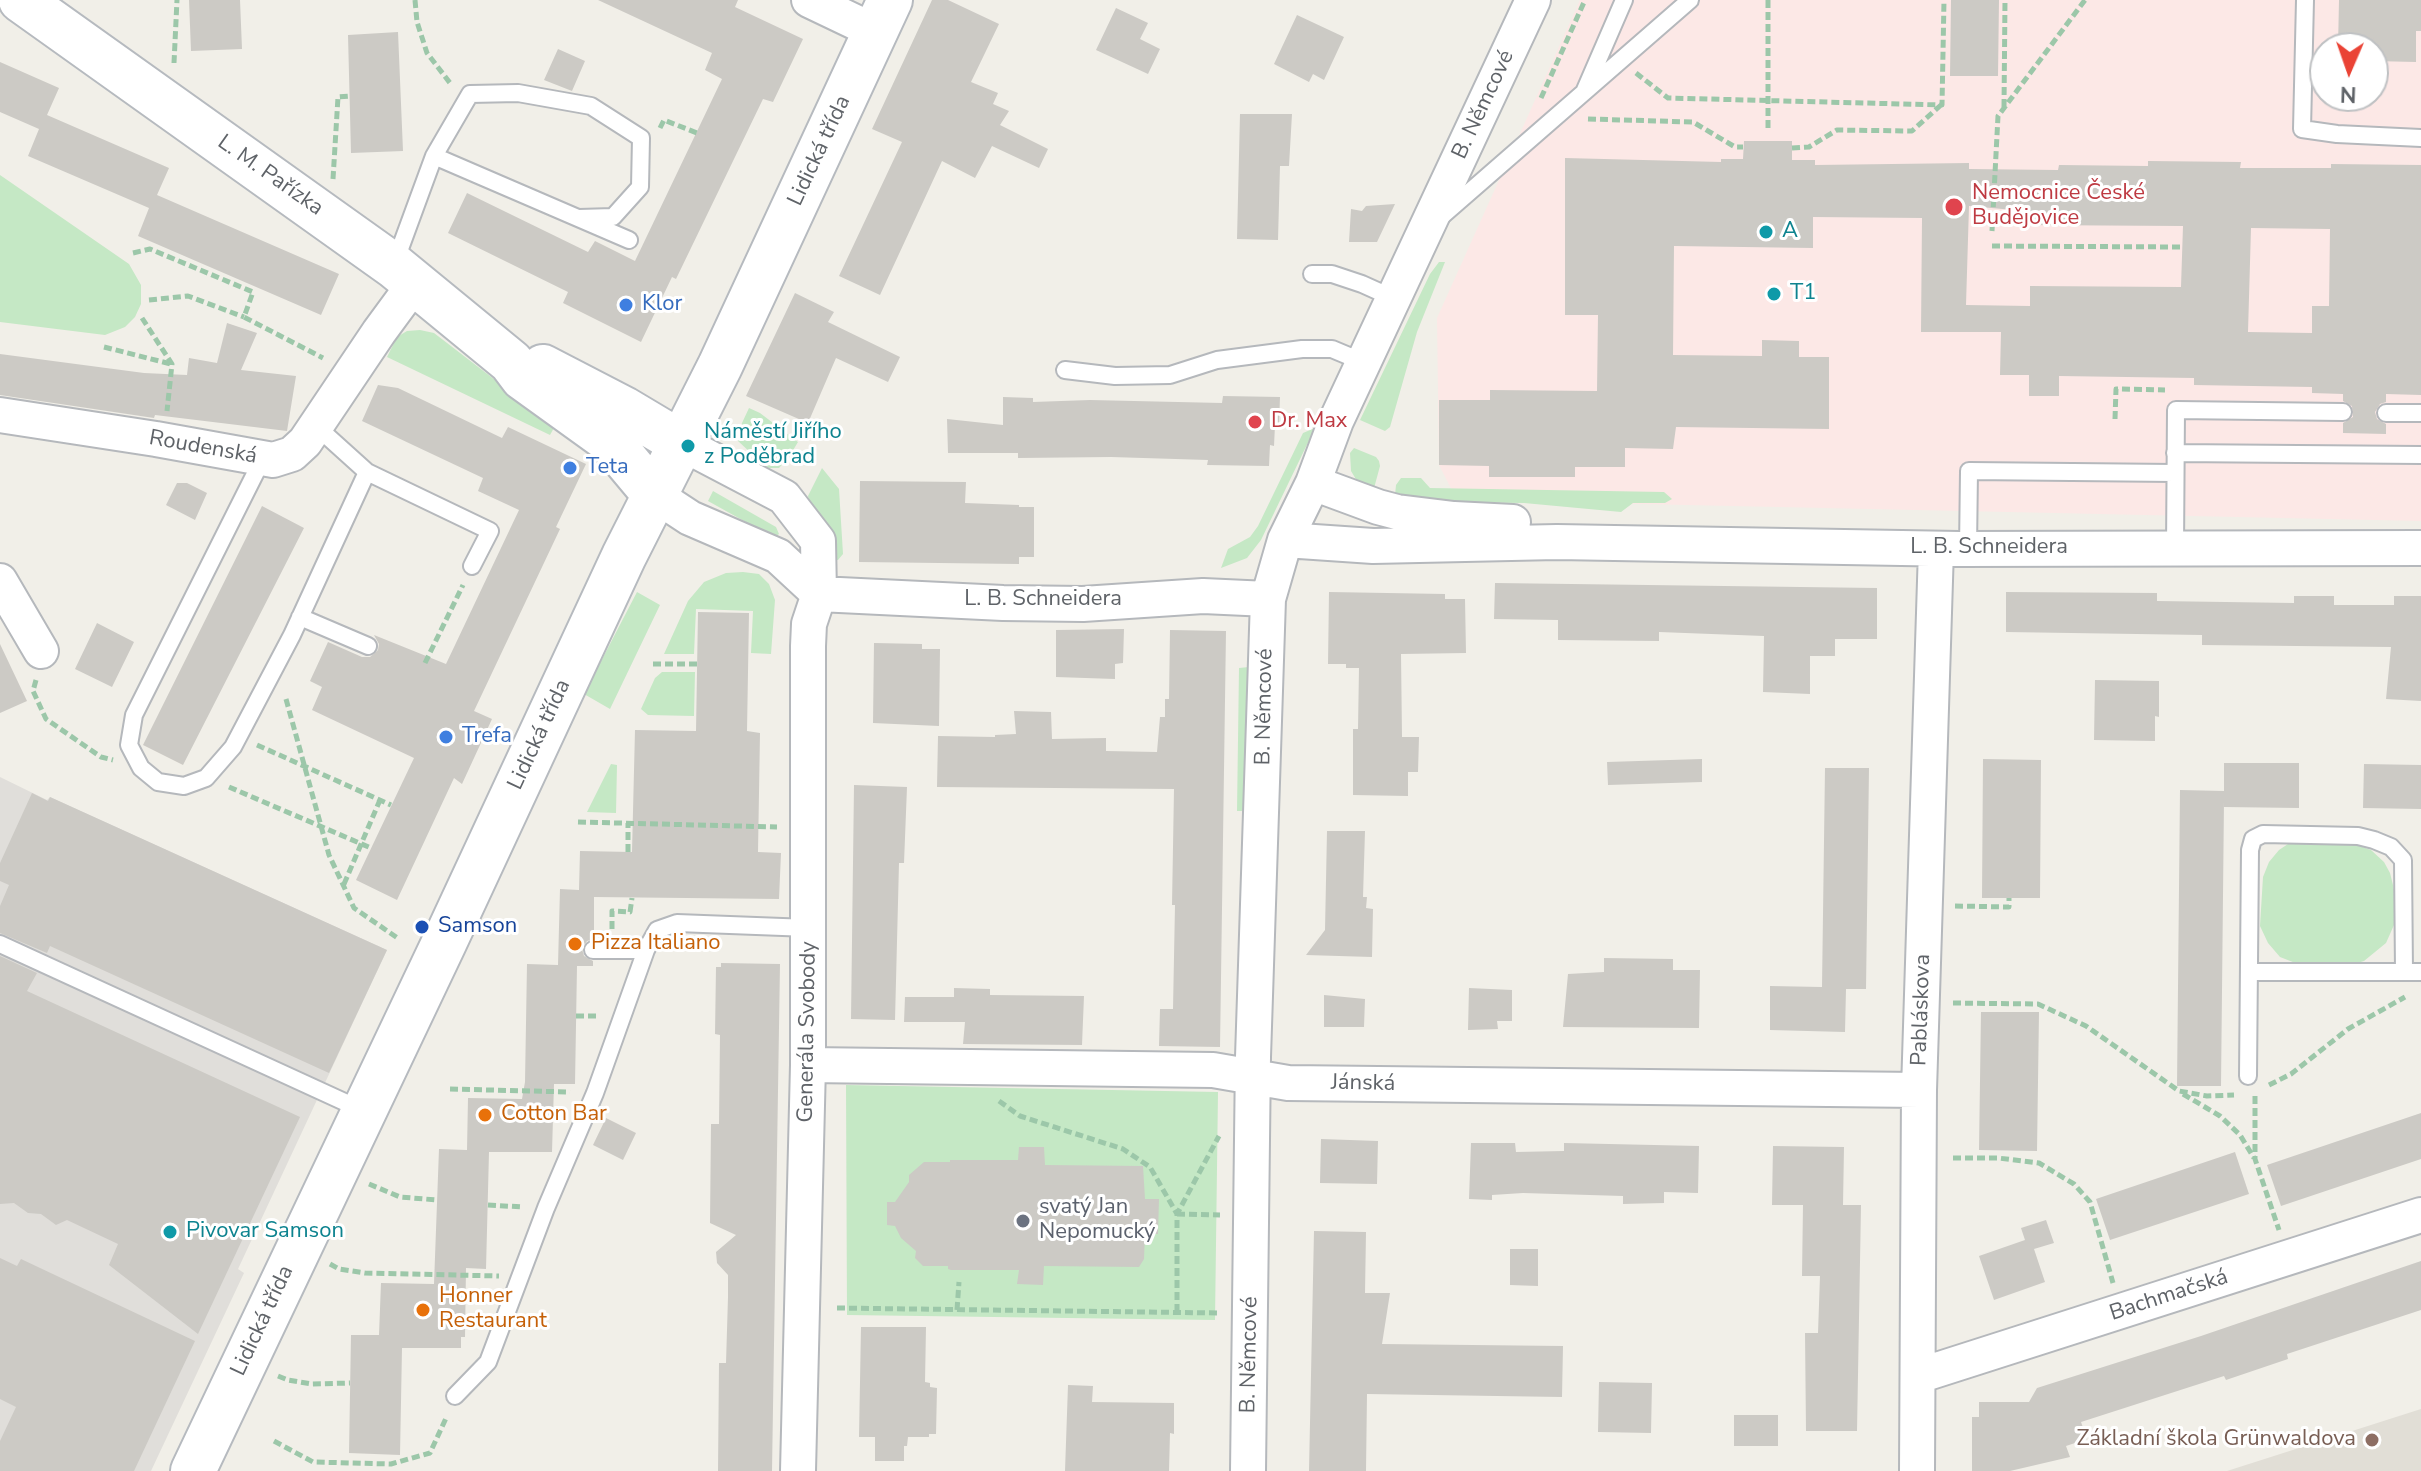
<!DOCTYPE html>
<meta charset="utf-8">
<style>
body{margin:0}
#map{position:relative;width:2421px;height:1471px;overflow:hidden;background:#f1efe8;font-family:"Nunito Sans",sans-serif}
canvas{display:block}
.north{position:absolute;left:2309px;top:32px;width:80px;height:80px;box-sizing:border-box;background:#fff;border:2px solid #bfc1c3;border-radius:50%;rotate:182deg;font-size:22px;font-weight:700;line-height:32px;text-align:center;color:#5f6368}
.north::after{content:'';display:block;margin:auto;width:28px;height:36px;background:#ea4335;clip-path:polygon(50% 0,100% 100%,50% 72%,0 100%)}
</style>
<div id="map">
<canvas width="2421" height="1471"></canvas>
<div class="north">N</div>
</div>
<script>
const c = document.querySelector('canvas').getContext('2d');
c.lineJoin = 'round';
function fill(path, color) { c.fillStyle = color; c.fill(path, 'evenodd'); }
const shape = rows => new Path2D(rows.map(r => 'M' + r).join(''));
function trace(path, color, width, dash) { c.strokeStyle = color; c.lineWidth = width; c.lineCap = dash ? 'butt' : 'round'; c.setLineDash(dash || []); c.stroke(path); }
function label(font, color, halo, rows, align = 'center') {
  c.font = font + ' "Nunito Sans",sans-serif'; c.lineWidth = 6; c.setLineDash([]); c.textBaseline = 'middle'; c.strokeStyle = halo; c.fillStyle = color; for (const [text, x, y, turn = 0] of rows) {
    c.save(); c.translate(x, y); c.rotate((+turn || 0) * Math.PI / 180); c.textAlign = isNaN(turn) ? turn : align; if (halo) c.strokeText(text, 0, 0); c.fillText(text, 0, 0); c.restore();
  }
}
fill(shape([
 [0,777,47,800,50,797,387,950,238,1269,244,1273,151,1471,0,1471]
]), '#e0deda');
fill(shape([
 [2421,1409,2421,1471,2227,1471]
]), '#e1ded6');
fill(shape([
 [1580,0,2421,0,2421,521,1457,500,1439,465,1437,318],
 [2325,48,2373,48,2373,96,2325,96]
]), '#fce8e6');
fill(shape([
 [0,175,129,264,141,285,141,304,135,317,125,327,105,335,0,322],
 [1439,262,1445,262,1417,332,1390,427,1385,431,1360,420,1430,274],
 [420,330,434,333,555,426,550,435,387,357,397,337,407,331],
 [749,408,760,413,798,442,789,457,779,468,767,468,738,441,742,423],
 [1315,428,1261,540,1247,558,1221,568,1228,549,1250,537,1258,526,1303,433],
 [1354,448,1376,457,1379,461,1380,466,1373,492,1357,481,1351,471,1350,453],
 [822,468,839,489,843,554,838,560,828,561,811,511,808,496],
 [1401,478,1421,478,1430,488,1664,492,1672,499,1665,503,1633,503,1621,512,1524,503,1444,502,1395,495,1396,485],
 [713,491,776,527,779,534,775,537,771,536,708,501],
 [743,572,759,574,769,584,775,600,771,654,751,653,753,611,696,609,694,654,664,654,688,601,704,582,726,573],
 [637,592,660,605,610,709,584,694],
 [1249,667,1248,811,1237,811,1239,668],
 [662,672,695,672,694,716,648,715,641,709,655,678],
 [611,764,617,765,616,813,587,812],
 [2291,842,2354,844,2371,850,2384,862,2390,873,2394,889,2394,925,2386,943,2364,961,2354,964,2303,966,2280,957,2268,943,2260,926,2263,877,2269,862,2279,850],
 [846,1085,1218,1092,1215,1320,847,1315]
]), '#c5e8c5');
fill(shape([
 [189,0,240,0,242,49,191,51],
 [598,0,738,0,735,7,803,39,773,102,763,99,676,279,672,277,641,342,563,303,568,292,448,233,467,193,588,252,595,241,635,261,722,79,705,70,712,53],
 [932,0,948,0,999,24,971,82,998,93,993,104,1009,111,1000,125,1048,149,1039,168,992,146,975,178,942,161,880,295,839,276,902,142,872,129],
 [1951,0,1999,0,1998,76,1950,76],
 [2339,0,2421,0,2421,31,2416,31,2416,62,2373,61,2373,48,2338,48],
 [1116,8,1148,23,1140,39,1160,49,1148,74,1096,50],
 [1297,15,1344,37,1324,80,1313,74,1309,82,1274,64],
 [398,32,403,151,351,153,348,35],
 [558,49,585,61,572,91,544,80],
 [0,62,59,88,47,115,169,168,157,195,339,274,321,315,138,236,149,208,28,156,39,129,0,112],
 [1240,114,1292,114,1289,166,1280,166,1278,240,1237,239],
 [1744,141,1792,141,1792,160,1815,160,1815,165,1969,163,1969,169,2058,170,2059,165,2148,166,2148,161,2241,162,2240,168,2331,168,2331,164,2421,165,2421,395,2386,394,2386,402,2380,404,2375,412,2377,419,2386,424,2386,434,2343,433,2343,423,2353,417,2352,406,2343,401,2343,394,2312,393,2312,387,2194,385,2194,378,2059,376,2059,396,2029,396,2029,375,2000,375,2001,332,1921,332,1922,218,1813,217,1813,248,1674,246,1673,355,1762,356,1762,340,1799,341,1799,357,1829,357,1829,429,1676,427,1673,449,1625,448,1625,467,1575,467,1575,477,1489,477,1489,466,1439,465,1439,400,1490,400,1490,390,1597,391,1598,315,1565,315,1565,158,1721,162,1721,159,1743,159],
 [1969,206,2025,211,2025,225,2183,226,2181,287,2030,286,2030,306,1966,305],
 [2251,228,2330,229,2329,306,2312,306,2312,333,2248,332],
 [1395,204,1377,242,1349,242,1351,209,1362,211,1366,206],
 [795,293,834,312,828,322,900,357,888,382,836,358,808,423,746,396],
 [227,323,257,333,241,370,296,376,287,431,155,415,154,418,0,395,0,354,144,373,187,375,189,358,217,363],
 [378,385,398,388,502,438,508,427,586,464,556,527,560,529,474,711,492,719,462,784,454,778,397,900,356,880,414,758,312,710,322,687,310,681,328,642,362,657,370,657,378,650,379,644,374,635,446,664,519,510,478,491,483,478,362,421],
 [1223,396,1280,397,1279,425,1275,425,1274,446,1270,445,1269,466,1207,465,1208,460,1111,457,1018,458,1018,453,948,453,947,419,1003,425,1003,397,1033,398,1033,402,1090,400,1222,403],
 [860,481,966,482,965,503,1019,505,1019,507,1034,507,1034,557,1019,557,1019,564,859,562],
 [177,483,187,483,207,493,195,520,166,505],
 [262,506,304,528,183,765,143,745],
 [1495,583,1877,588,1877,639,1835,639,1835,656,1810,656,1810,694,1763,692,1764,636,1659,632,1659,641,1558,640,1558,620,1494,619],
 [1329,592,1445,594,1445,599,1465,599,1466,653,1401,654,1402,737,1419,737,1418,772,1408,772,1408,796,1353,795,1353,729,1358,729,1359,668,1346,668,1346,664,1328,664],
 [2006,592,2157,593,2157,601,2294,603,2294,596,2334,596,2334,605,2394,605,2394,596,2421,596,2421,701,2386,699,2391,647,2202,645,2202,635,2006,632],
 [698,612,749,613,747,731,760,733,758,852,781,853,779,899,594,897,594,939,587,941,582,949,584,956,593,961,593,966,577,966,575,1084,554,1084,552,1152,489,1152,486,1269,466,1268,465,1337,461,1337,461,1348,402,1348,400,1455,349,1453,351,1335,379,1335,381,1283,434,1284,439,1149,467,1150,468,1098,522,1099,525,1082,527,964,558,965,560,889,579,890,580,851,632,852,635,730,696,731],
 [97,623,134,642,112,687,75,669],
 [1124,629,1123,663,1115,664,1115,679,1056,677,1056,630],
 [1170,630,1226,631,1220,1047,1159,1046,1160,1009,1173,1009,1175,905,1172,905,1174,789,937,787,938,736,995,737,995,735,1016,734,1014,711,1051,712,1052,739,1106,738,1106,751,1157,752,1160,717,1165,717,1165,699,1169,699],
 [874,643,922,644,922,649,940,649,939,726,873,723],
 [0,644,27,701,0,713],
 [2095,680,2159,681,2159,717,2155,716,2155,741,2094,740],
 [1702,759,1702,782,1608,785,1607,762],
 [1983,759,2041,760,2040,898,1982,898],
 [2224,763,2299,763,2299,808,2224,807,2224,800,2221,1086,2177,1086,2180,790,2224,791],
 [2364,764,2421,765,2421,809,2363,808],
 [1825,768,1869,768,1866,989,1846,989,1845,1032,1770,1030,1770,986,1822,987],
 [854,785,907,787,904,863,899,863,895,1020,851,1019],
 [32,793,48,801,50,797,387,950,329,1073,50,946,47,953,0,933,0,906,9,885,0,881,0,863],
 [1327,831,1365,831,1363,897,1367,897,1366,908,1373,909,1372,957,1306,955,1325,930],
 [0,956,37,973,27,991,300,1117,198,1334,109,1265,118,1244,67,1220,56,1225,41,1214,28,1213,14,1203,0,1204],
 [1604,958,1673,959,1673,970,1700,970,1699,1028,1563,1027,1568,974,1604,972],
 [721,963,780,964,772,1471,718,1471,719,1363,726,1363,728,1297,728,1275,717,1263,716,1252,736,1235,710,1223,711,1124,719,1124,720,1035,715,1034,716,967,721,967],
 [954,988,990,989,990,995,1084,996,1082,1045,963,1044,965,1022,904,1022,905,997,954,997],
 [1469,988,1512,990,1512,1021,1497,1021,1498,1029,1468,1030],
 [1324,995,1365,999,1364,1027,1324,1027],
 [1981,1012,2039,1012,2037,1151,1979,1150],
 [2421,1113,2421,1159,2281,1206,2267,1165],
 [606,1118,636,1133,623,1160,593,1145],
 [1321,1139,1378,1141,1377,1184,1320,1183],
 [1471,1143,1515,1143,1516,1152,1564,1151,1564,1143,1699,1146,1698,1193,1664,1192,1664,1203,1623,1204,1623,1196,1523,1193,1492,1195,1492,1200,1469,1199],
 [1773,1146,1844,1147,1843,1205,1861,1205,1857,1431,1806,1431,1805,1333,1818,1333,1820,1276,1802,1276,1803,1205,1772,1205],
 [1019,1147,1044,1147,1045,1165,1143,1166,1145,1199,1159,1199,1158,1234,1145,1234,1144,1259,1139,1267,1044,1266,1043,1285,1017,1284,1019,1270,951,1270,948,1269,948,1266,923,1266,915,1258,916,1251,901,1238,895,1226,887,1225,887,1202,895,1202,909,1182,909,1175,924,1162,950,1162,950,1160,1018,1160],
 [2235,1152,2249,1194,2110,1240,2096,1199],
 [2046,1220,2054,1243,2034,1249,2045,1282,1994,1300,1979,1256,2025,1240,2021,1228],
 [1314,1231,1366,1232,1365,1293,1390,1293,1382,1344,1563,1346,1562,1397,1367,1394,1366,1471,1309,1471],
 [1510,1249,1538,1249,1538,1286,1510,1285],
 [0,1258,17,1266,21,1259,195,1341,134,1471,0,1471,0,1441,16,1407,0,1399],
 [2421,1261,2421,1310,2287,1354,2288,1359,2226,1380,2224,1376,2081,1422,2087,1439,2066,1446,2070,1457,2010,1471,1972,1471,1972,1417,1979,1417,1979,1402,2029,1402,2037,1388,2201,1336],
 [861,1327,926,1327,925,1382,930,1383,930,1387,937,1388,936,1434,929,1434,929,1437,908,1437,907,1446,904,1446,904,1461,875,1461,875,1437,859,1437],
 [1599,1382,1652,1383,1651,1433,1598,1432],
 [1068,1385,1093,1386,1092,1402,1174,1403,1174,1434,1170,1433,1169,1471,1065,1471],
 [1734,1415,1778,1415,1778,1446,1734,1446]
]), '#cccac5');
const lane = shape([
 [2305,0,2302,129,2337,134,2421,138],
 [1585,90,1624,0],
 [434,156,629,240],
 [1443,215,1690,0],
 [394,265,434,156,470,94,518,93,591,106,641,138,640,187,613,217,579,218],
 [1312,274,1332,274,1362,284,1393,298],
 [1065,370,1115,376,1170,375,1217,360,1302,349,1332,349,1363,362],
 [2386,413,2421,413],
 [2175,453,2421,455],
 [263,458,134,715,129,745,141,768,158,782,184,786,206,778,233,747,292,635,367,472,316,426],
 [367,472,490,531,472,566],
 [1968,549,1969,471,2175,473],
 [2175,549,2176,410,2343,412],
 [300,617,368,646],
 [0,944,362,1110],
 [593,950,646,950],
 [2249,972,2421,972],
 [2248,1076,2250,850,2253,839,2263,834,2358,836,2374,840,2391,847,2403,860,2404,972],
 [455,1396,488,1362,546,1208,595,1093,646,950,657,930,677,923,809,928]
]);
const street = shape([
 [809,0,876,32],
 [0,415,156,439,273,460,292,454,305,442,379,332,415,283],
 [681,443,784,497,818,541,819,594,809,624,808,646,808,1065,798,1471],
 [1313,483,1378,507,1397,512,1454,519,1513,522],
 [655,495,690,518,778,556,819,594],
 [1285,540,1373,546,1557,542,1959,549,2421,548],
 [0,581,41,651],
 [819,594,1003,603,1083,604,1203,596,1268,599],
 [808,1065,1213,1070,1288,1083,1919,1090],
 [1918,1376,2421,1215],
 [1248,1471,1253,1057,1268,599,1285,540,1313,483,1336,421,1533,0],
 [1917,1471,1919,1090,1936,549]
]);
const secondary = shape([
 [21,0,394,266,511,362,523,378,609,440,655,495],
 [543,367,624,409,681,443],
 [193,1471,444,943,624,556,720,366,890,0]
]);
trace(lane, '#b5b8bc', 20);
trace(street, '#b5b8bc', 38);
trace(secondary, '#b6babf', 48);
trace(shape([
 [415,0,417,22,427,53,450,83],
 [1768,0,1768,129],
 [174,63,177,0],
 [1636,73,1668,98,1942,105,1944,0],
 [1541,98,1585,0],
 [2004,107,2005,0],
 [1588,119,1693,122,1735,147,1743,147],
 [660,128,664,120,697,133],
 [1792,148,1809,147,1837,130,1912,131,1941,105],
 [333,179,338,97,350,96],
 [1992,231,1998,116,2085,0],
 [1992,246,2182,247],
 [133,253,150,249,253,292,244,317,323,358],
 [149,300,188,296,244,317],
 [142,318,172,364,167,411],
 [104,347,171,364],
 [2115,419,2116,389,2165,390],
 [425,663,463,585],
 [653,664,697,664],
 [36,680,33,691,46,719,101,757,113,760],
 [286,699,329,855,354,908,399,939],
 [257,745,391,805],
 [229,787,371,848],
 [578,822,777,827],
 [628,852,628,823],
 [344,884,380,800],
 [1955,906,2009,907,2009,898],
 [612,929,612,911,630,912,632,898],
 [1953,1003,2038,1004,2086,1026,2179,1091,2207,1096,2234,1095],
 [576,1016,598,1016],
 [2269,1085,2291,1074,2348,1029,2405,997],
 [450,1089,570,1092],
 [2183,1094,2220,1116,2240,1135,2254,1158],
 [2255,1096,2255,1159,2279,1230],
 [999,1101,1020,1116,1123,1149,1150,1167,1177,1214],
 [1953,1158,1998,1158,2039,1163,2074,1184,2090,1202,2113,1283],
 [369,1184,400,1197,437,1200],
 [488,1205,523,1207],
 [1177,1214,1220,1215],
 [330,1264,339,1269,365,1273,499,1276],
 [837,1308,1220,1313],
 [957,1310,959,1282],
 [1177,1312,1177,1214,1219,1136],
 [278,1376,288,1380,312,1384,350,1383],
 [274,1441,313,1462,391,1464,430,1453,447,1416]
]), '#9cc7a9', 5, [8, 4]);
trace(lane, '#fff', 16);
trace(street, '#fff', 34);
trace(secondary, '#fff', 44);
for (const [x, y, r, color] of [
 [1954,207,10,"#e0444e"],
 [1766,232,8,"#0f9aa8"],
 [1774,294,8,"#0f9aa8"],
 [626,305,8,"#3f7fe0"],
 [1255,422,8,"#e0444e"],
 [688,446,8,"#0f9aa8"],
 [570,468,8,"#3f7fe0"],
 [446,737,8,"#3f7fe0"],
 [422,927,8,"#1a4fb4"],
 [575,944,8,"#e8710a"],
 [485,1115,8,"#e8710a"],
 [1023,1221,8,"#6b7280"],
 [170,1232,8,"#0f9aa8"],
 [423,1310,8,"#e8710a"],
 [2372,1440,8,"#8d6e63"]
]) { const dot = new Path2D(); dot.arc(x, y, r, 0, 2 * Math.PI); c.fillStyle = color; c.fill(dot); trace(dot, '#fff', 3); }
label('22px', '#5f6368', '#fff', [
 ["B. Němcové",1484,105,-65],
 ["Lidická třída",820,151,-65],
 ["L. M. Pařízka",270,176,35],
 ["Roudenská",203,448,10],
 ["L. B. Schneidera",1989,548],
 ["L. B. Schneidera",1043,600],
 ["B. Němcové",1265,707,-89],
 ["Lidická třída",540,735,-65],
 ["Pabláskova",1922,1010,-88],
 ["Generála Svobody",808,1032,-89],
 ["Jánská",1363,1084,1],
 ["Bachmačská",2169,1296,-18],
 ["Lidická třída",263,1321,-65],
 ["B. Němcové",1250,1355,-89]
]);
label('22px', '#be3a42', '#fff', [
 ["Nemocnice České",1972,194],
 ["Budějovice",1972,219],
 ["Dr. Max",1271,422]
], 'left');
label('22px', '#0d838f', '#fff', [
 ["A",1782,232],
 ["T1",1790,294],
 ["Náměstí Jiřího",704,433],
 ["z Poděbrad",704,458],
 ["Pivovar Samson",186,1232]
], 'left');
label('22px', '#366cbe', '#fff', [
 ["Klor",642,305],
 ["Teta",586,468],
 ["Trefa",462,737]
], 'left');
label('22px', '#164399', '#fff', [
 ["Samson",438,927]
], 'left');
label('22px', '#c56008', '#fff', [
 ["Pizza Italiano",591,944],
 ["Cotton Bar",501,1115],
 ["Honner",439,1297],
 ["Restaurant",439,1322]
], 'left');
label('22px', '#5b616d', '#fff', [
 ["svatý Jan",1039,1208],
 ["Nepomucký",1039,1233]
], 'left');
label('22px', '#785e54', '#fff', [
 ["Základní škola Grünwaldova",2356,1440]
], 'right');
</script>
